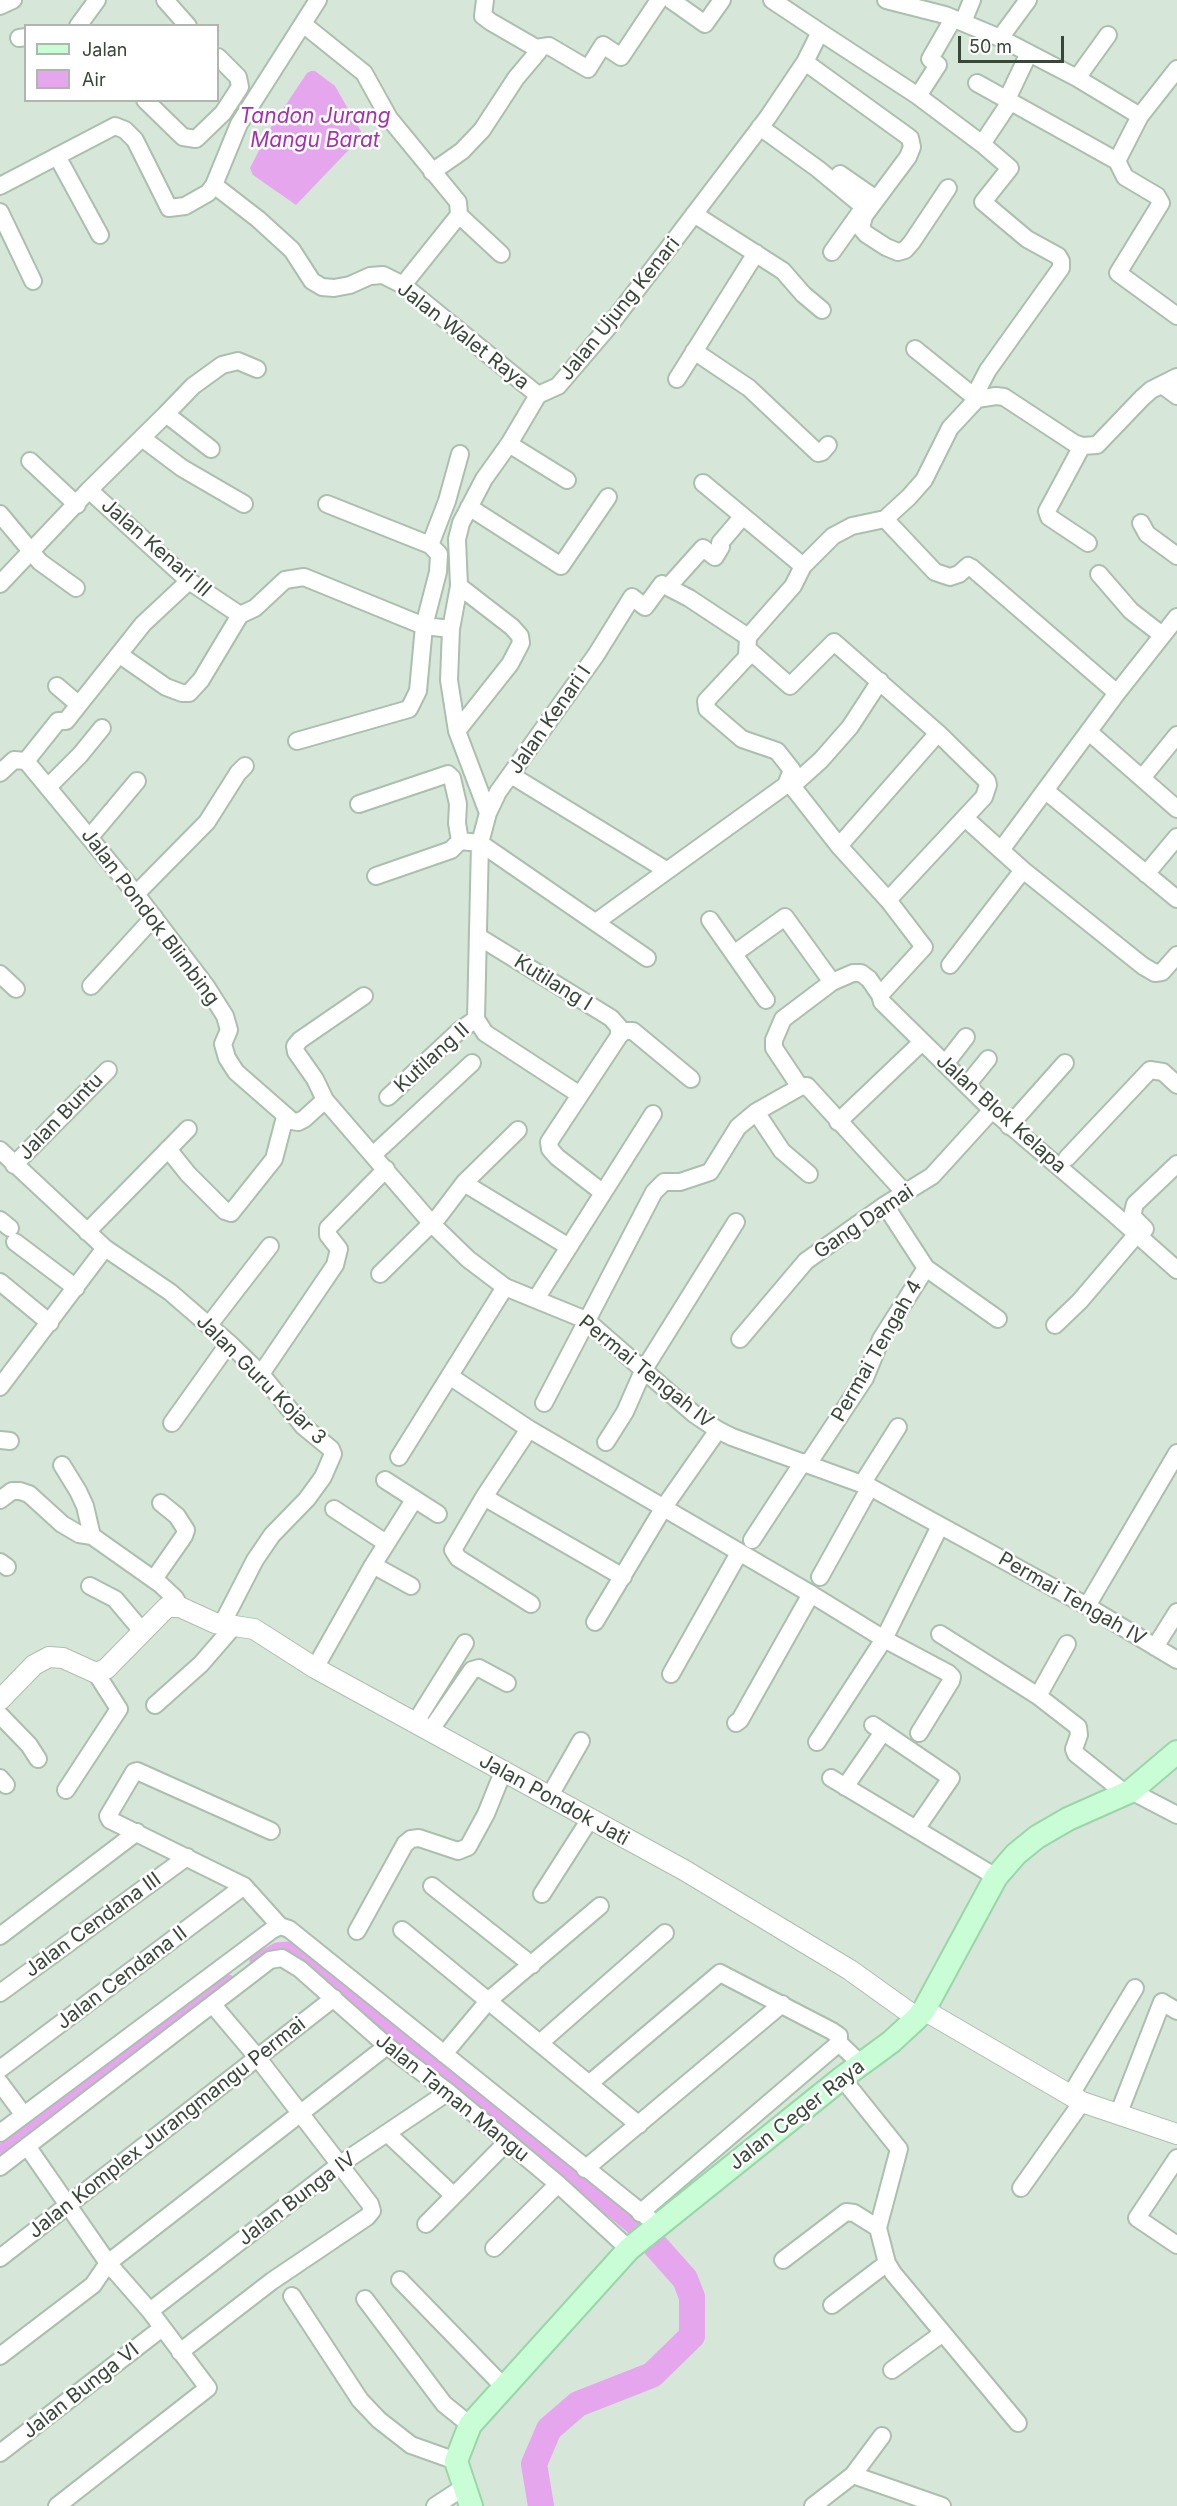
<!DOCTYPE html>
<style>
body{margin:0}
#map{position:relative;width:1177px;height:2506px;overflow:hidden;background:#e8f3ea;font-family:Inter,sans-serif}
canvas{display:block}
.legend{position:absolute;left:24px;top:24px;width:195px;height:78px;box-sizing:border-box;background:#fff;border:2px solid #afb5af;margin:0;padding:8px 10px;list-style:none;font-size:18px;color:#374738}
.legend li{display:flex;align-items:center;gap:12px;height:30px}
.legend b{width:30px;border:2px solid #afb5af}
.scale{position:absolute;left:958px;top:36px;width:106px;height:27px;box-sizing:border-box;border:3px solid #374738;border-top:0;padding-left:8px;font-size:18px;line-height:21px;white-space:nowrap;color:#374738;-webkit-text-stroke:4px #fff;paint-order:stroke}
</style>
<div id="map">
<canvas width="1177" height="2506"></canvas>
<ul class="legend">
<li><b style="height:8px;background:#c8fdd5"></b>Jalan</li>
<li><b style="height:16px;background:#e6a6ee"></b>Air</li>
</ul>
<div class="scale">50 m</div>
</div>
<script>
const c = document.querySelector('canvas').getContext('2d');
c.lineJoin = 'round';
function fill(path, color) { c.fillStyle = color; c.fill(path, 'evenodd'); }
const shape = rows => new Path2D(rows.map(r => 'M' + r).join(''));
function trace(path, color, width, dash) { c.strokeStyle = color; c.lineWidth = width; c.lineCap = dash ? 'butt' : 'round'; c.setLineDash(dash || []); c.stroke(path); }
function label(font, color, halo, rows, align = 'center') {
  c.font = font + ' Inter,sans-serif'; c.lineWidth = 5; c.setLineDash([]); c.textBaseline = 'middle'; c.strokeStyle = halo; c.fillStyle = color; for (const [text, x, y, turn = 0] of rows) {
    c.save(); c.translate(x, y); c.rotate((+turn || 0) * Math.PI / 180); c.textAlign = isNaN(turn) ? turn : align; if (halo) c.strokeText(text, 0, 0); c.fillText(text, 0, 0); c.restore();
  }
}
fill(shape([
 [0,0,1177,0,1177,2506,0,2506],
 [26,26,218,26,218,100,26,100]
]), '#d6e7d9');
fill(shape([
 [311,71,315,71,335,86,363,135,296,205,253,175,250,168,271,127,307,73]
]), '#e6a6ee');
trace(shape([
 [257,1961,277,1950,288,1949,295,1952,405,2038,651,2242],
 [0,2153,228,1982]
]), '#e6a6ee', 15);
trace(shape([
 [541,2506,534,2464,549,2429,578,2404,652,2375,692,2336,692,2297,685,2279,653,2243]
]), '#e6a6ee', 26);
const minor = shape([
 [165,0,188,26],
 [485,0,483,16,491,22,536,48,549,46,588,69,603,45,621,57,659,0],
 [671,0,705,24,722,0],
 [886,0,945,15,1000,38,1077,78,1140,116],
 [0,6,13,0],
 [963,22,972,0],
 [303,24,364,73,389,118,458,202,459,215,403,285],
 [78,26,97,0],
 [820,32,918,96,982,144],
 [19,38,26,37],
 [1000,38,1028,0],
 [1029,53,1009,95,1006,108,982,144,1010,168,983,202,1027,239,1058,256,1061,261,1061,268,988,370,979,387,977,399,996,396,1004,397,1074,443,1082,446,1097,445,1142,398,1151,390,1177,377],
 [805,62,910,138,912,147,908,157,864,216,861,228,866,234,886,247,898,252,905,250,912,242,948,188],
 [1177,69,1140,116,1117,161,1125,177,1157,196,1161,203,1118,273,1177,316],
 [1077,78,1108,35],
 [977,83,1117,161],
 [918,96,938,65,930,59,953,19],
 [145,100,183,137,196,139,223,113,240,87,238,77,218,57],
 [760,127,818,169,864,207,832,252],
 [57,156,100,235],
 [432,172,462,151,482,130,516,78,538,52,536,48],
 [840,174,876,199],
 [214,185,258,219,292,250,312,281,322,287,334,288,350,285,370,276,383,275,403,285,538,395],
 [0,186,115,126,125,130,135,140,169,208,185,206,208,193,214,185,239,124,318,0],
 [0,212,33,281],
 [694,214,783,271,803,294,822,310],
 [459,215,501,254],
 [694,351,749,388,818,453,822,452,828,445],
 [677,379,756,253],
 [1162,385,1177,396],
 [538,395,509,444,484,479,461,523,457,539,459,586,451,629,449,680,457,731,488,813,480,843,476,1019,485,1033,580,1095],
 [538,395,558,386,610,325,768,117,805,62,820,32,772,0],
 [166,414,193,386,222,365,238,361,257,369],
 [142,438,182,468,244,504],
 [509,444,567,480],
 [1082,446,1047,511,1049,517,1088,543],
 [30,461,77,505],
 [703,483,803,566],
 [89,490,189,581,240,615,255,608,285,580,304,577,424,626,451,629],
 [469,507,561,566,608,497],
 [0,514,40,562,76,588],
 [885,519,935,572,950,577,959,574,968,566,972,568,1117,693],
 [1141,523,1147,534,1177,556],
 [430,545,447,501,460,454],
 [1099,574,1131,611,1162,635],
 [0,584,89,490,166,414,211,449],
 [668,587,703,548,715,557,721,547,720,543,743,516],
 [749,650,790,686,834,642,938,733,987,781,988,785,984,797,888,900],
 [120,655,166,687,182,693,189,693,201,680,240,615],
 [57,686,78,704],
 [457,731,510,664,521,643,520,636,512,627,459,586],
 [1089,732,1177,809],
 [297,741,409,709,418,691,424,626,438,572,439,554,430,545,327,504],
 [26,761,58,721,66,721,143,624,189,581],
 [0,773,14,760,26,761,136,894,206,986,225,1016,229,1030,223,1044,227,1058,236,1072,292,1121,298,1122,304,1119,325,1100],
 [511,775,666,870],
 [1142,778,1177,735],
 [786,785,792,770,777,751,742,739,707,709,706,701,747,657,748,637,793,586,803,566,833,536,852,526,885,519,909,497,924,480,950,428,977,399,915,349],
 [792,786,821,760,850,727,880,681],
 [48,787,80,755,102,728],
 [1046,791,1177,899],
 [359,804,448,774,452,778,458,804,457,823,460,841],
 [488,813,498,792,596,655,632,597,645,607,662,584,689,598,748,637],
 [965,818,1023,870,1143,966,1155,973,1162,972,1177,955],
 [90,837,137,781],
 [839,846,938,733],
 [1001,850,1117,693,1177,617],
 [1146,874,1177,837],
 [376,876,451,850,460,841,480,843,647,958],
 [136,894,207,822,238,773,245,766],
 [710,920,766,1000],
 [596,922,786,785,792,786,839,846,888,900,924,947,880,995,882,1002,992,1110,1114,1214,1177,1270],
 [479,937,611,1018,619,1027,619,1036],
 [735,953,785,917,832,982],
 [950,965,1023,870],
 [0,974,16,989],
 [91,986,154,917],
 [364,996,300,1040,295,1046,296,1052,315,1079,325,1100,432,1224,468,1259,505,1287,586,1320,694,1414,718,1430,732,1437,870,1487,1087,1606,1177,1660],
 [945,1064,966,1037],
 [967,1085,988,1059],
 [800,1087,774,1048,774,1040,783,1019,832,982,853,973,861,973,869,979,880,995],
 [388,1097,459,1031,476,1019],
 [756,1112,782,1151,809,1174],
 [838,1122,922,1042],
 [1009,1126,1065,1063],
 [168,1149,188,1174,225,1211,231,1213,274,1159,285,1117],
 [0,1150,105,1248,170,1292,229,1343,261,1374,303,1426,331,1449,333,1454,323,1477,307,1499,272,1535,255,1560,222,1624],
 [373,1155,472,1063],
 [1067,1158,1150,1070,1163,1072,1177,1085],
 [14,1165,108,1070],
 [464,1183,569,1247],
 [602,1192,557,1157,550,1149,549,1142,619,1036,624,1031,633,1031,691,1079],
 [885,1205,926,1268,998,1319],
 [0,1220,10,1228],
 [1145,1229,1132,1216,1135,1204,1177,1164],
 [87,1232,188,1129],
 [15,1242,76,1288],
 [380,1274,439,1216,464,1183,518,1130],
 [0,1282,50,1323],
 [536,1299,653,1114],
 [209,1325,270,1246],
 [1055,1325,1080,1301,1137,1234],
 [740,1339,806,1261,885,1205,932,1176,992,1110],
 [261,1374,335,1265,339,1249,328,1235,328,1228,386,1169],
 [451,1377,529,1429,811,1594,884,1639,948,1673,952,1677,951,1681,919,1733],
 [0,1387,105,1248],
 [544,1403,654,1192,664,1182,680,1182,710,1172,738,1127,756,1112,800,1087,807,1086,905,1193],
 [172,1423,229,1343],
 [529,1429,484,1497,453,1550,458,1558,531,1604],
 [0,1440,10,1441],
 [606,1442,625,1412,643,1371,736,1222],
 [399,1457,505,1287],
 [808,1464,865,1378,881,1339,926,1268],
 [62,1465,78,1491,85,1506,92,1536],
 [385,1480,438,1514],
 [862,1484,898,1427],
 [484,1497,623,1577],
 [0,1500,12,1491,20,1491,29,1494,62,1524,79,1534,92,1536,160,1584,175,1598,180,1607],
 [334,1509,386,1543],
 [752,1540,803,1462],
 [0,1562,7,1567],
 [373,1565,411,1586],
 [820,1577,870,1487],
 [154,1579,184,1536,186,1530,177,1516,161,1503],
 [90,1586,115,1599,142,1631],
 [1087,1606,1177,1453],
 [595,1622,664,1507,718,1430],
 [940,1634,1038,1696,1078,1727,1079,1735,1074,1749,1076,1754,1126,1794],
 [1155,1647,1177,1612],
 [315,1668,373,1565,414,1500],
 [671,1674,739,1553],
 [1038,1696,1067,1644],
 [155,1705,201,1664,233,1627],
 [0,1715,29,1745,38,1759],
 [415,1723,465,1643],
 [736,1723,740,1720,811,1594],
 [873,1725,951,1778,916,1829],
 [430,1731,472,1670,479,1668,507,1683],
 [817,1742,884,1639,940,1526],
 [0,1778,6,1785],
 [831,1778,996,1877],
 [845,1787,883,1732],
 [66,1790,119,1709,96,1673],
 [1131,1791,1177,1815],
 [549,1797,581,1741],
 [271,1831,137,1771,134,1772,108,1816,110,1820,244,1886,280,1926],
 [432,1886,532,1965],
 [542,1894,590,1819],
 [402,1930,639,2125],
 [357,1931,405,1844,411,1839,419,1838,458,1851,468,1847,486,1814,503,1772],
 [0,1936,137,1832],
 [0,1993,187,1857],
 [541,2042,665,1933],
 [839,2043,861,2064],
 [444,2054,489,2000,600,1906],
 [0,2069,244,1886],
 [842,2078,899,2149,878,2228],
 [0,2083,23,2114],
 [590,2083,720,1973,832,2031,839,2036,839,2043],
 [1070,2096,1135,1988],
 [1118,2115,1162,2002,1177,2011],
 [0,2133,272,1930,280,1926,289,1929,657,2225],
 [387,2133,453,2195],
 [27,2146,108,2263,150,2311,208,2388,57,2506],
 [1177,2158,1137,2218,1177,2245],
 [0,2167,270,1960,282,1958,300,1969,387,2046,448,2092,558,2184,629,2249],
 [585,2169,782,2004],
 [1021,2188,1082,2102],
 [640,2213,839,2043],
 [426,2224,507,2142],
 [878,2228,887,2263,893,2273,1018,2423],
 [494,2248,558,2184],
 [0,2258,334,1998],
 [783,2260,846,2212,854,2213,878,2228],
 [400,2280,504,2387],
 [292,2296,360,2400,379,2420,411,2445,456,2461],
 [365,2299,444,2404,470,2425],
 [832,2305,887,2263],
 [150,2311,339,2165,448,2092],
 [180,2352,272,2281,367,2217,372,2211,370,2204,257,2057,213,2005],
 [0,2356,93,2285,108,2263,387,2046],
 [892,2370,943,2333],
 [882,2436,853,2475,942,2506],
 [0,2453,162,2328],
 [435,2506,464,2487],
 [813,2506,853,2475]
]);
const tertiary = shape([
 [0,1700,34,1665,49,1657,63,1658,96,1673,106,1669,167,1607,180,1607,215,1623,254,1629,315,1668,684,1870,850,1970,917,2018],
 [924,2010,1082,2102,1177,2134]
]);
const secondary = shape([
 [471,2506,456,2461,470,2425,629,2249,842,2078,891,2042,917,2018,924,2010,996,1877,1016,1854,1037,1837,1068,1819,1131,1791,1177,1752]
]);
trace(minor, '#abbfae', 20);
trace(tertiary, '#abbfae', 22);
trace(secondary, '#9bd5a8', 26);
trace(minor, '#fff', 16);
trace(tertiary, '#fff', 20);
trace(secondary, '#c8fdd5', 22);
label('20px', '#374738', '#fff', [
 ["Jalan Ujung Kenari",620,309,-51],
 ["Jalan Walet Raya",463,336,38],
 ["Jalan Kenari III",156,548,41],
 ["Jalan Kenari I",550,720,-55],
 ["Jalan Pondok Blimbing",150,917,53],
 ["Kutilang I",553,983,32],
 ["Kutilang II",432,1058,-42],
 ["Jalan Blok Kelapa",1001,1114,42],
 ["Jalan Buntu",61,1117,-46],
 ["Gang Damai",864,1222,-34],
 ["Permai Tengah 4",877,1351,-60],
 ["Permai Tengah IV",646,1372,39],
 ["Jalan Guru Kojar 3",261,1380,45],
 ["Permai Tengah IV",1072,1599,30],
 ["Jalan Pondok Jati",554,1800,29],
 ["Jalan Cendana III",93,1925,-36],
 ["Jalan Cendana II",122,1978,-37],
 ["Jalan Taman Mangu",452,2098,39],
 ["Jalan Ceger Raya",797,2115,-38],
 ["Jalan Komplex Jurangmangu Permai",167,2128,-38],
 ["Jalan Bunga IV",297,2199,-37],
 ["Jalan Bunga VI",81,2391,-38]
]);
label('italic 21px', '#a432b0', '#fff', [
 ["Tandon Jurang",315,117],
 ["Mangu Barat",315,141]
]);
</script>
